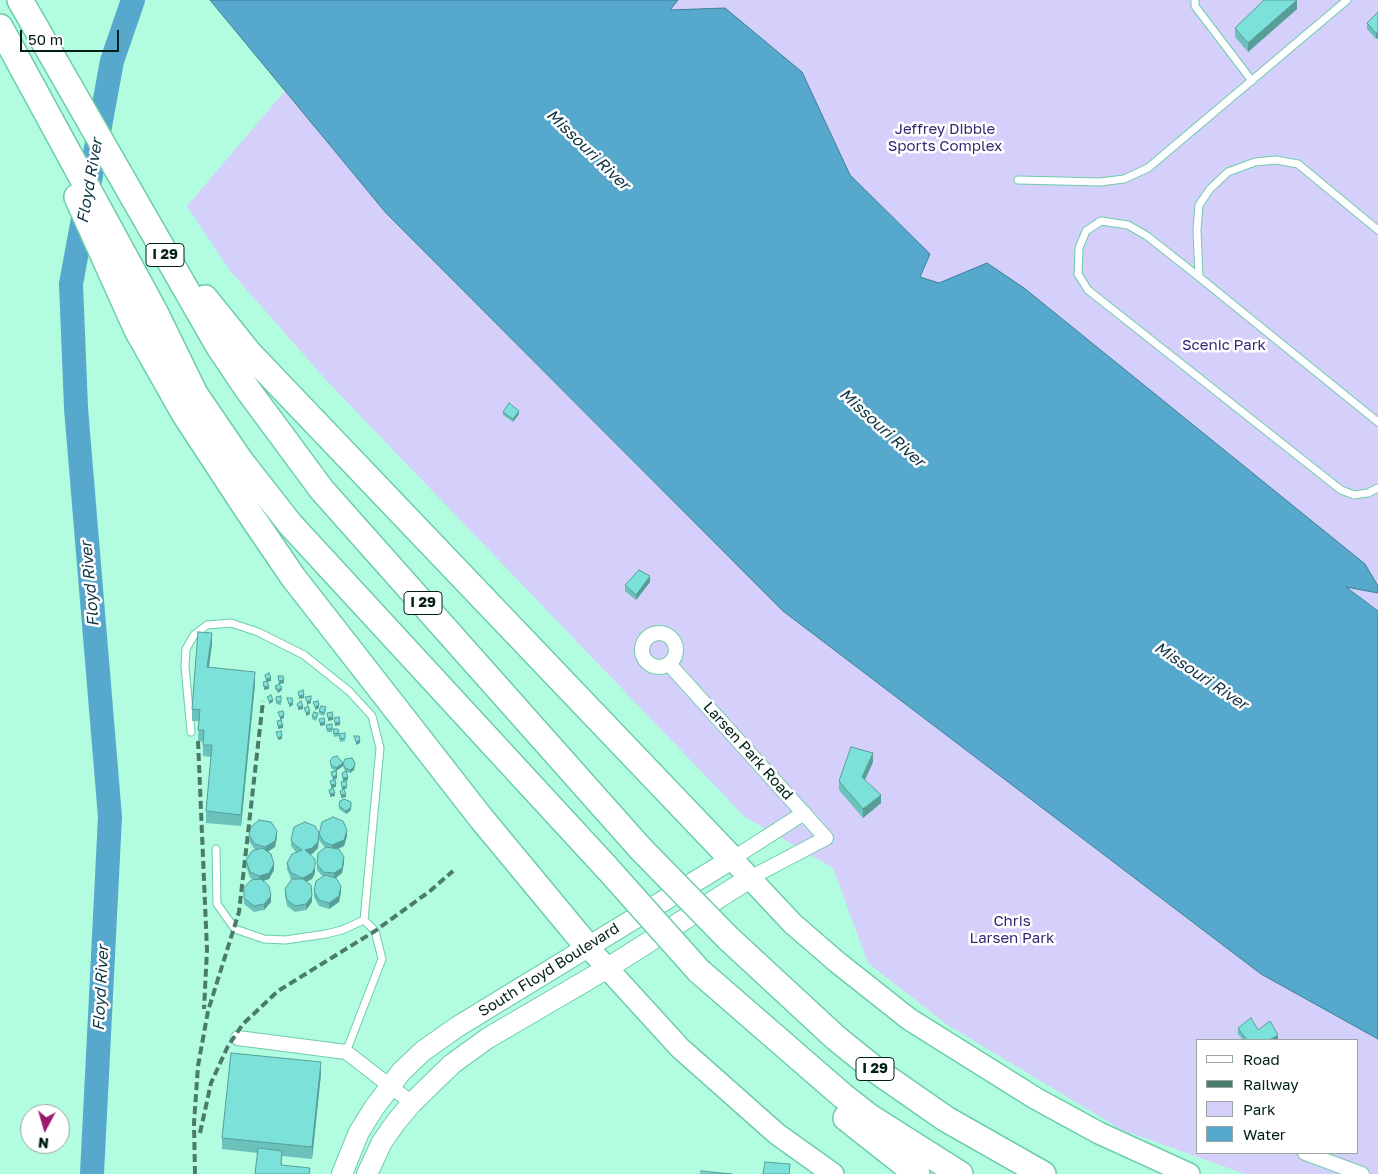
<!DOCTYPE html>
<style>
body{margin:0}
#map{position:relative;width:1378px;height:1174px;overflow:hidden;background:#b2fcdf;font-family:"Golos Text",sans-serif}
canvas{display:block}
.legend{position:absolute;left:1196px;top:1039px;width:162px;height:115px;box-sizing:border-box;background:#fff;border:1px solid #99a5a2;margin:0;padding:6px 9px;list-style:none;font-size:15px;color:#011f16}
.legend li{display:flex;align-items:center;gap:10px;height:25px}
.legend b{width:25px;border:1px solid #99a5a2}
.north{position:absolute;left:20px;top:1104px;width:50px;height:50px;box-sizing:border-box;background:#fff;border:1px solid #99a5a2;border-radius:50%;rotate:186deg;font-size:14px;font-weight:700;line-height:20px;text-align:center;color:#011f16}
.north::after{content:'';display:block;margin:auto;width:18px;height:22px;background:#9c186b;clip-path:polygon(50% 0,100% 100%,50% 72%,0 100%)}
.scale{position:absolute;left:20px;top:30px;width:99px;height:22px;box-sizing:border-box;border:2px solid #011f16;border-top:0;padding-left:6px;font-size:15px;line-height:18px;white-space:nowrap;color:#011f16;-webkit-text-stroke:4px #fff;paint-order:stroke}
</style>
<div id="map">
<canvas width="1378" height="1174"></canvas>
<ul class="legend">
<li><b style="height:6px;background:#fff"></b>Road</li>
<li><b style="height:6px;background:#4b7b6a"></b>Railway</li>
<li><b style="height:14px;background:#d4d0fb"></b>Park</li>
<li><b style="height:14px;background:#56a9cd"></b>Water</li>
</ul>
<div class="north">N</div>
<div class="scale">50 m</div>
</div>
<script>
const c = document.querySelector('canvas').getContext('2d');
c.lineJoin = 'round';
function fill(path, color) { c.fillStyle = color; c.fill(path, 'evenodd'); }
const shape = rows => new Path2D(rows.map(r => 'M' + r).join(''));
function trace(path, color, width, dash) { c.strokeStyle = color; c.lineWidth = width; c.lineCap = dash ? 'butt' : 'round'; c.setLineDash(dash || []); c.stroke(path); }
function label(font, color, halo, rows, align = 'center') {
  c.font = font + ' "Golos Text",sans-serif'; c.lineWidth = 5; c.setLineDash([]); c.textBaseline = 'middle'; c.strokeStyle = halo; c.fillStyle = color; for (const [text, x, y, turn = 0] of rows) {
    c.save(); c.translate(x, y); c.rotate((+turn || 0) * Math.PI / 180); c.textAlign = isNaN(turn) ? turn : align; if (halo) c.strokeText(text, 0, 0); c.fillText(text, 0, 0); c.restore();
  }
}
fill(shape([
 [617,0,1378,0,1378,676,949,315],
 [285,91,386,213,783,611,1261,974,1378,1039,1378,1174,1245,1174,1122,1130,949,1026,868,963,833,868,745,817,327,381,231,272,187,206],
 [1197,1040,1357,1040,1357,1153,1197,1153]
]), '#d4d0fb');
const water = shape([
 [210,0,678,0,670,10,725,8,802,72,850,175,930,254,920,277,939,283,987,263,1024,288,1365,564,1378,586,1378,593,1346,587,1378,611,1378,1039,1261,974,783,611,386,213,210,0]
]);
fill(water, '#56a9cd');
trace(water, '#3c8096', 1);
trace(shape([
 [92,1174,110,817,76,408,71,284,112,61,133,0]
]), '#56a9cd', 24);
const lane = shape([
 [1195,0,1195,6,1252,81],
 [1018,180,1100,182,1124,179,1148,168,1347,0],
 [1378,230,1298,164,1276,160,1255,162,1228,172,1210,189,1199,205,1197,230,1199,277,1378,422],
 [1199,277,1147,236,1128,225,1101,221,1086,231,1079,248,1078,274,1088,290,1341,490,1354,495,1368,493,1378,488],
 [191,732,185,666,186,649,194,635,207,625,231,623,258,632,304,655,349,691,372,716,380,748,364,920],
 [216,849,217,904,235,929,264,939,285,940,326,934,342,930,364,920,375,931,382,959,346,1052]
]);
const street = shape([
 '642 650a17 17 0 1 1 34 0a17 17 0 1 1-34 0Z',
 [669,664,826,838,750,878],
 [732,859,804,813],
 [238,1038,346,1052,412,1103],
 [1305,1153,1362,1174]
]);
const secondary = shape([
 [342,1174,359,1132,374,1108,401,1072,423,1051,457,1027,732,859],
 [367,1174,382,1142,396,1122,412,1103,452,1064,488,1038,606,969,750,878]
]);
const primary = shape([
 [732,859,793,924,837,962,909,1019,1035,1098,1099,1133,1189,1174],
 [587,946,680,1048,777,1134,833,1174]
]);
const highway = shape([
 [20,0,219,347,248,390,322,490,640,848],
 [0,27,155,312,195,394,240,460,290,524,607,868],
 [77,197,137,330,185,415,248,511,293,577,481,818,587,946],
 [205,298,250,354,732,859],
 [728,938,836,1038,877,1071,946,1119,1043,1174],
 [699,971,843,1096,870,1117,960,1174],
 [846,1118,917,1174]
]);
trace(lane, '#6dcdab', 9);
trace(street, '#6dcdab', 16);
trace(secondary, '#6dcdab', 22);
trace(primary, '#6dcdab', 24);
trace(highway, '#6dcdab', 28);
trace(lane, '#fff', 7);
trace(street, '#fff', 14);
trace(secondary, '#fff', 20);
trace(primary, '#fff', 21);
trace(highway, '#fff', 25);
trace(shape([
 [198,741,207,950,204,1009],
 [200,1133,211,1083,228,1046,243,1024,278,991,375,931,430,891,453,871],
 [195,1174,194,1123,198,1066,208,1011,239,912,263,701]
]), '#4b7b6a', 4, [8, 4]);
const highwayBridge = shape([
 [640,848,728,938],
 [607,868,699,971]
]);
trace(highwayBridge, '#6dcdab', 28, []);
trace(highwayBridge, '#fff', 25);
fill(shape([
 [1297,9,1248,52,1235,37,1235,28],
 [1378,12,1376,39,1367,29,1367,23],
 [503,412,519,414,513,422,503,415],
 [650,582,636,600,625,591,625,585],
 [212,644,209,667,255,684,241,826,206,823,206,811,211,757,203,756,203,742,198,741,199,721,192,721,192,709],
 [278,676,284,683,280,684,282,690,278,693,275,689,275,686,279,684],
 [281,696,281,705,276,704,276,697],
 [326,710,324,716,319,714,319,711],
 [312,716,318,716,316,721,312,719],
 [332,724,332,732,327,732,326,725],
 [333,729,339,733,339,736,334,737],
 [339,734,345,738,345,741,340,742],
 [330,761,343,766,336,771,337,778,333,780,331,775,331,772,335,771,331,768],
 [873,762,865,780,881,803,863,818,839,790,839,781],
 [343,763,355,766,354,770,350,773,346,772,348,780,343,781,342,773,346,772,345,771,343,766],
 [339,806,351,810,346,814,339,809],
 [319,834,347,836,344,846,338,849,344,863,342,873,336,878,341,892,339,902,329,909,319,906,314,897,314,891,323,877,317,870,317,864,325,848,319,840],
 [249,835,277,837,275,847,268,852,274,870,269,879,264,881,271,902,264,910,254,912,244,904,244,893,253,879,250,878,246,866,246,860,255,850,249,841],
 [319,839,318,848,312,854,310,855,315,873,312,879,306,882,312,902,306,910,295,912,287,906,285,895,285,889,292,879,291,879,287,869,287,863,296,852,291,846,291,840],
 [1238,1028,1258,1030,1278,1040,1243,1040,1238,1034],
 [321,1074,312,1159,282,1156,282,1165,310,1174,255,1174,258,1153,222,1149,222,1138]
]), '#6bc2bb');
fill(shape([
 [1297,0,1297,9,1248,52,1248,43],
 [1378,32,1378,38,1376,39,1376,33],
 [519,411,519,414,513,422,513,419],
 [650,576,650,582,636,600,636,595],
 [212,633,212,644,207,679,207,667],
 [255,672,255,684,241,826,241,815],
 [271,678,271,681,266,682,266,679],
 [284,680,284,683,279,684,279,681],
 [269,686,269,689,264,690,264,687],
 [282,688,282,690,278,693,278,690],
 [304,695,304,698,299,699,299,696],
 [273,700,273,702,269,704,269,701],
 [311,700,311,703,307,705,307,702],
 [293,702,293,705,289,707,289,704],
 [319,705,319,708,315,710,315,707],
 [303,706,303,709,298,710,298,707],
 [310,711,310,714,306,716,306,713],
 [284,715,284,718,280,720,280,717],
 [333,717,333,720,328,721,328,718],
 [325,722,325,725,320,726,320,723],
 [340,722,340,725,335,726,335,723],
 [283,725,283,728,278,729,278,726],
 [282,736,282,739,278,740,278,738],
 [360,740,360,743,356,745,356,742],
 [873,753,873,762,862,786,862,777],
 [343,763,343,766,336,771,336,768],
 [355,763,354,770,350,773,350,770],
 [337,775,337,778,333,780,333,777],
 [348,777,348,780,343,781,343,778],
 [336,784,336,787,331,788,331,785],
 [347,786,347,788,342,790,342,787],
 [335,793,335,796,330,797,330,794],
 [346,794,346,797,341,798,341,795],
 [881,795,881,803,863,818,863,809],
 [351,807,351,810,346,814,346,811],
 [347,830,347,836,344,846,332,851,332,845],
 [277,831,277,837,275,847,265,853,265,847],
 [319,833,318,848,312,854,305,856,305,850],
 [344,857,344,863,342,873,334,879,334,873],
 [274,864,274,870,269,879,259,882,259,876],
 [315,867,315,873,312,879,303,883,303,878],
 [341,886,341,892,339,902,329,909,329,903],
 [271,896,271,902,264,910,264,904],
 [312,896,312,902,306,910,306,904],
 [1278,1035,1278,1040,1269,1040],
 [321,1062,321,1074,312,1159,312,1147]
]), '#579e98');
const building = shape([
 [1264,0,1297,0,1248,43,1235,28,1264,0],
 [1378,12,1378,32,1376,33,1367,23,1378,12],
 [509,403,519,411,513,419,503,412,509,403],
 [639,570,650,576,636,595,625,585,639,570],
 [198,632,212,633,207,667,255,672,241,815,206,811,212,745,203,745,204,730,198,730,200,710,192,709,198,632],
 [269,673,271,678,266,679,265,675,269,673],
 [278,676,283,676,284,680,279,681,278,676],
 [267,681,269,686,264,687,263,682,267,681],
 [279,684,282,688,278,690,275,686,279,684],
 [303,690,304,695,299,696,298,692,303,690],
 [271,695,273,700,269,701,267,697,271,695],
 [281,696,281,702,276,701,276,697,281,696],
 [311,696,311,700,307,702,305,697,311,696],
 [287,698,292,698,293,702,289,704,287,698],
 [301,701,303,706,298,707,297,704,301,701],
 [318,701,319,705,315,707,313,702,318,701],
 [308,706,310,711,306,713,304,708,308,706],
 [321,706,326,707,324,713,319,711,321,706],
 [283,711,284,715,280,717,278,712,283,711],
 [314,712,318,713,316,718,312,716,314,712],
 [332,712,333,717,328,718,327,713,332,712],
 [339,717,340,722,335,723,334,718,339,717],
 [324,718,325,722,320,723,319,719,324,718],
 [281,720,283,725,278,726,277,721,281,720],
 [332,724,332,729,327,729,326,725,332,724],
 [333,729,338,729,339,733,334,734,333,729],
 [281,731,282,736,278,738,276,732,281,731],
 [345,733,345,738,340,739,339,734,345,733],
 [354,736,359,736,360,740,356,742,354,736],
 [851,747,873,753,862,777,881,795,863,809,839,781,851,747],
 [337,756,343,763,336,768,331,765,330,761,333,757,337,756],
 [352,758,355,763,354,767,350,770,345,768,343,763,345,759,352,758],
 [336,771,337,775,333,777,331,772,336,771],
 [346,771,348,777,343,778,342,773,346,771],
 [335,780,336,784,331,785,330,781,335,780],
 [346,781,347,786,342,787,341,782,346,781],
 [333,788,335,793,330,794,329,790,333,788],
 [344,789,346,794,341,795,340,791,344,789],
 [344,799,351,802,351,807,346,811,339,806,340,801,344,799],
 [333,817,343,821,347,830,344,840,332,845,324,842,319,834,322,822,333,817],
 [259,820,271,822,277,831,275,841,265,847,255,844,249,835,251,827,259,820],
 [305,822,315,826,319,833,318,842,312,848,305,850,315,859,315,867,312,873,303,878,291,873,287,863,292,854,302,850,295,845,291,840,294,827,305,822],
 [326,847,339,849,344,857,342,868,334,873,323,872,317,864,318,853,326,847],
 [262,848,271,854,274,864,269,873,259,876,250,872,246,860,252,851,262,848],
 [325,875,336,878,341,886,339,896,329,903,319,900,314,891,316,881,325,875],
 [261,879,269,886,271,896,264,904,254,906,244,898,244,888,251,880,261,879],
 [292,879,303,879,311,885,312,896,306,904,295,906,287,900,285,889,292,879],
 [1251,1018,1258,1030,1270,1021,1278,1035,1269,1040,1247,1040,1238,1028,1251,1018],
 [231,1053,321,1062,312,1147,222,1138,231,1053],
 [258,1148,282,1151,281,1165,310,1168,309,1174,255,1174,258,1148],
 [765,1162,790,1164,789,1174,763,1174,765,1162],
 [701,1171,732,1174,701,1174,701,1171]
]);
fill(building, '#7ce2d9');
trace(building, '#579e98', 1);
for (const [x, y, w] of [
 [165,255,38],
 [423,603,38],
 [875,1069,38]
]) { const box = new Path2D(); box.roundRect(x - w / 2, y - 11.5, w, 23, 4); c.fillStyle = '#fff'; c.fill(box); trace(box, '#011f16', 1); }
label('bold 14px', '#011f16', null, [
 ["I 29",165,255],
 ["I 29",423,603],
 ["I 29",875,1069]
]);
label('15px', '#392774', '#fff', [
 ["Jeffrey Dibble",945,129],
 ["Sports Complex",945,146],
 ["Scenic Park",1224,345],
 ["Chris",1012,921],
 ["Larsen Park",1012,938]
]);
label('15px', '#011f16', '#fff', [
 ["Larsen Park Road",748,751,48],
 ["South Floyd Boulevard",549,970,-32]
]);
label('italic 16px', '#0f3545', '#fff', [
 ["Missouri River",588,150,44],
 ["Floyd River",90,181,-80],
 ["Missouri River",882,428,42],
 ["Floyd River",90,584,-95],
 ["Missouri River",1201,676,34],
 ["Floyd River",101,988,-87]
]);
</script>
